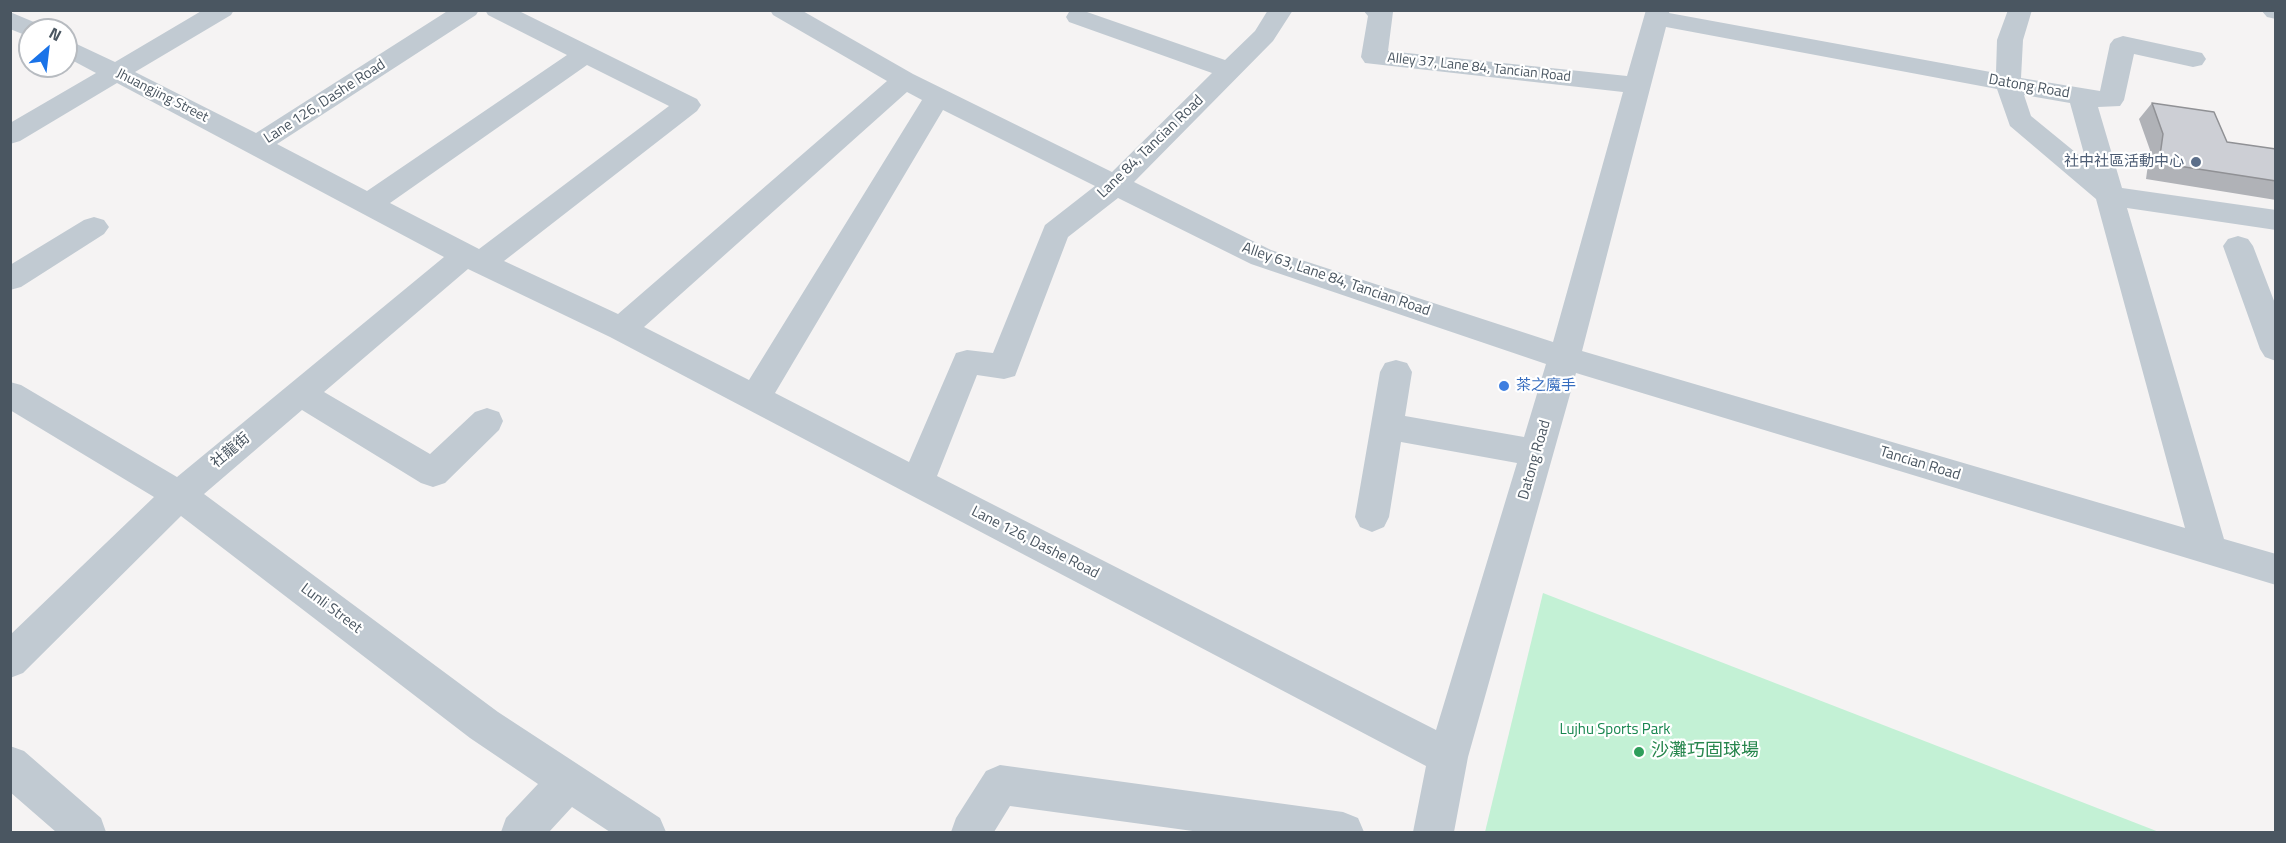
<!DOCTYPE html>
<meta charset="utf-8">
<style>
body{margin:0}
#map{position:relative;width:2286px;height:843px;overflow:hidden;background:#f5f3f3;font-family:"Titillium Web",sans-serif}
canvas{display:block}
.frame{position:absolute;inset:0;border:12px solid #4a5661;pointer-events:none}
.north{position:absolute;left:18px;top:18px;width:60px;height:60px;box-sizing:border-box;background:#fff;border:2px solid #b7bbc0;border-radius:50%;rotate:28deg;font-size:16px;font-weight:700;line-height:24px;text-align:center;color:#4a5661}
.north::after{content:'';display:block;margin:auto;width:21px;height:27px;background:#1a73e8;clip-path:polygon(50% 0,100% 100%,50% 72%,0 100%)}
</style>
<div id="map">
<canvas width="2286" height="843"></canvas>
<div class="frame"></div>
<div class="north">N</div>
</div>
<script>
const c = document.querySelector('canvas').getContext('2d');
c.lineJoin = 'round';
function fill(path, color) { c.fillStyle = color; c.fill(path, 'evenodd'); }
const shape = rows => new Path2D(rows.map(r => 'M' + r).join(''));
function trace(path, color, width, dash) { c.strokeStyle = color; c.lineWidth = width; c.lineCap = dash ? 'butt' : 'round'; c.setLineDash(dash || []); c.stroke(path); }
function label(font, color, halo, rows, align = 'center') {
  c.font = font + ' "Titillium Web","Noto Sans TC",sans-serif'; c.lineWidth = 4.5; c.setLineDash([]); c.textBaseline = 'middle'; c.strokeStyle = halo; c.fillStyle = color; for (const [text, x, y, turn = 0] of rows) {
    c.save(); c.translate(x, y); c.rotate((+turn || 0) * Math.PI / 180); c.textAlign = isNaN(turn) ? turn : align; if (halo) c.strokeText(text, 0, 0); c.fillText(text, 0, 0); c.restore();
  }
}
fill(shape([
 [1543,593,2159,832,1485,832]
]), '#c3f1d5');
fill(shape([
 [203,10,234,10,231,15,135,72,256,133,449,10,479,10,476,15,277,144,367,191,567,55,488,15,485,10,517,10,697,99,701,105,697,111,504,261,618,314,887,81,773,15,770,10,801,10,913,74,1112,172,1212,73,1069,22,1066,17,1069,12,1087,12,1225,60,1255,31,1268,10,1293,10,1273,41,1134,182,1271,250,1553,342,1623,92,1365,63,1361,57,1368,16,1363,10,1393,12,1388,51,1627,76,1646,10,1670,10,1669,13,1996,73,1997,40,2008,10,2032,10,2023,40,2021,78,2100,91,2110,44,2114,39,2123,36,2202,53,2206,59,2202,65,2193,67,2134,54,2124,100,2120,106,2098,107,2122,188,2276,210,2276,230,2127,208,2224,539,2276,554,2276,585,1576,373,1468,757,1454,832,1413,832,1426,766,610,337,468,269,324,392,430,454,475,412,487,408,499,412,503,421,499,430,445,483,433,487,421,483,302,410,204,494,498,712,660,818,666,832,610,832,572,807,549,832,501,832,506,818,538,784,470,738,181,516,23,673,10,678,10,635,154,497,10,410,10,382,21,385,177,477,444,257,117,83,20,141,10,144,10,123,96,73,66,57,66,39,115,62,203,10],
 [1666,27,1997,89,2010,126,2096,199,2185,528,1582,351,1666,27],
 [587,65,669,106,479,249,390,203,587,65],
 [907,92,922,100,749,380,644,327,907,92],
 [2024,95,2070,103,2086,161,2031,116,2024,95],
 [943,110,1095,186,1045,225,993,353,967,350,956,353,909,462,775,393,943,110],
 [1118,198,1251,264,1546,364,1524,437,1405,416,1412,372,1407,363,1396,360,1385,363,1380,372,1355,517,1360,527,1372,532,1384,527,1389,517,1401,442,1517,463,1436,730,937,476,977,375,1004,379,1015,376,1068,237,1118,198],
 [2261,10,2276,10,2276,19,2267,17,2261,10],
 [10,12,41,25,44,30,30,30,30,37,10,29,10,12],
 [94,217,104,220,109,227,104,234,21,287,10,290,10,265,84,220,94,217],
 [2238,236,2248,239,2253,246,2276,306,2276,361,2265,357,2260,349,2223,246,2228,239,2238,236],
 [10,746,24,751,101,818,106,832,56,832,10,792,10,746],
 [1000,765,1343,812,1358,818,1364,832,1200,832,1010,806,994,832,951,832,956,818,986,771,1000,765]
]), '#c1cad2');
fill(shape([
 [2152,103,2227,142,2276,149,2276,200,2146,179,2150,150,2139,119]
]), '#b0b2b7');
const building = shape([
 [2152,103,2214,112,2227,142,2276,149,2276,181,2159,163,2163,134,2152,103]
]);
fill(building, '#cdcfd5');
trace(building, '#909195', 1.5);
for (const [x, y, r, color] of [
 [2196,162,6,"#5c6f8a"],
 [1504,386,6,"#3f7fe0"],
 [1639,752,6,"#2e9e5b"]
]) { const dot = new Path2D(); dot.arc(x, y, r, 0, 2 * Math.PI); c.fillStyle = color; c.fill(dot); trace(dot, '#fff', 2); }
label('14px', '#4a5661', '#fff', [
 ["Alley 37, Lane 84, Tancian Road",1479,68,6],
 ["Jhuangjing Street",162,96,27]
]);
label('15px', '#4a5661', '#fff', [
 ["Datong Road",2029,87,10],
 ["Lane 126, Dashe Road",325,102,-33],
 ["Lane 84, Tancian Road",1151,147,-44],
 ["Alley 63, Lane 84, Tancian Road",1336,280,19],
 ["社龍街",231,451,-40],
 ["Datong Road",1535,460,-74],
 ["Tancian Road",1920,464,17],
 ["Lane 126, Dashe Road",1035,543,27],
 ["Lunli Street",331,609,37]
]);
label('15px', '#4e5e75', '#fff', [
 ["社中社區活動中心",2184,162]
], 'right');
label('15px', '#366cbe', '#fff', [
 ["茶之魔手",1516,386]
], 'left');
label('15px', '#17864f', '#fff', [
 ["Lujhu Sports Park",1615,730]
]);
label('18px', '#27864d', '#fff', [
 ["沙灘巧固球場",1651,752]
], 'left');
</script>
